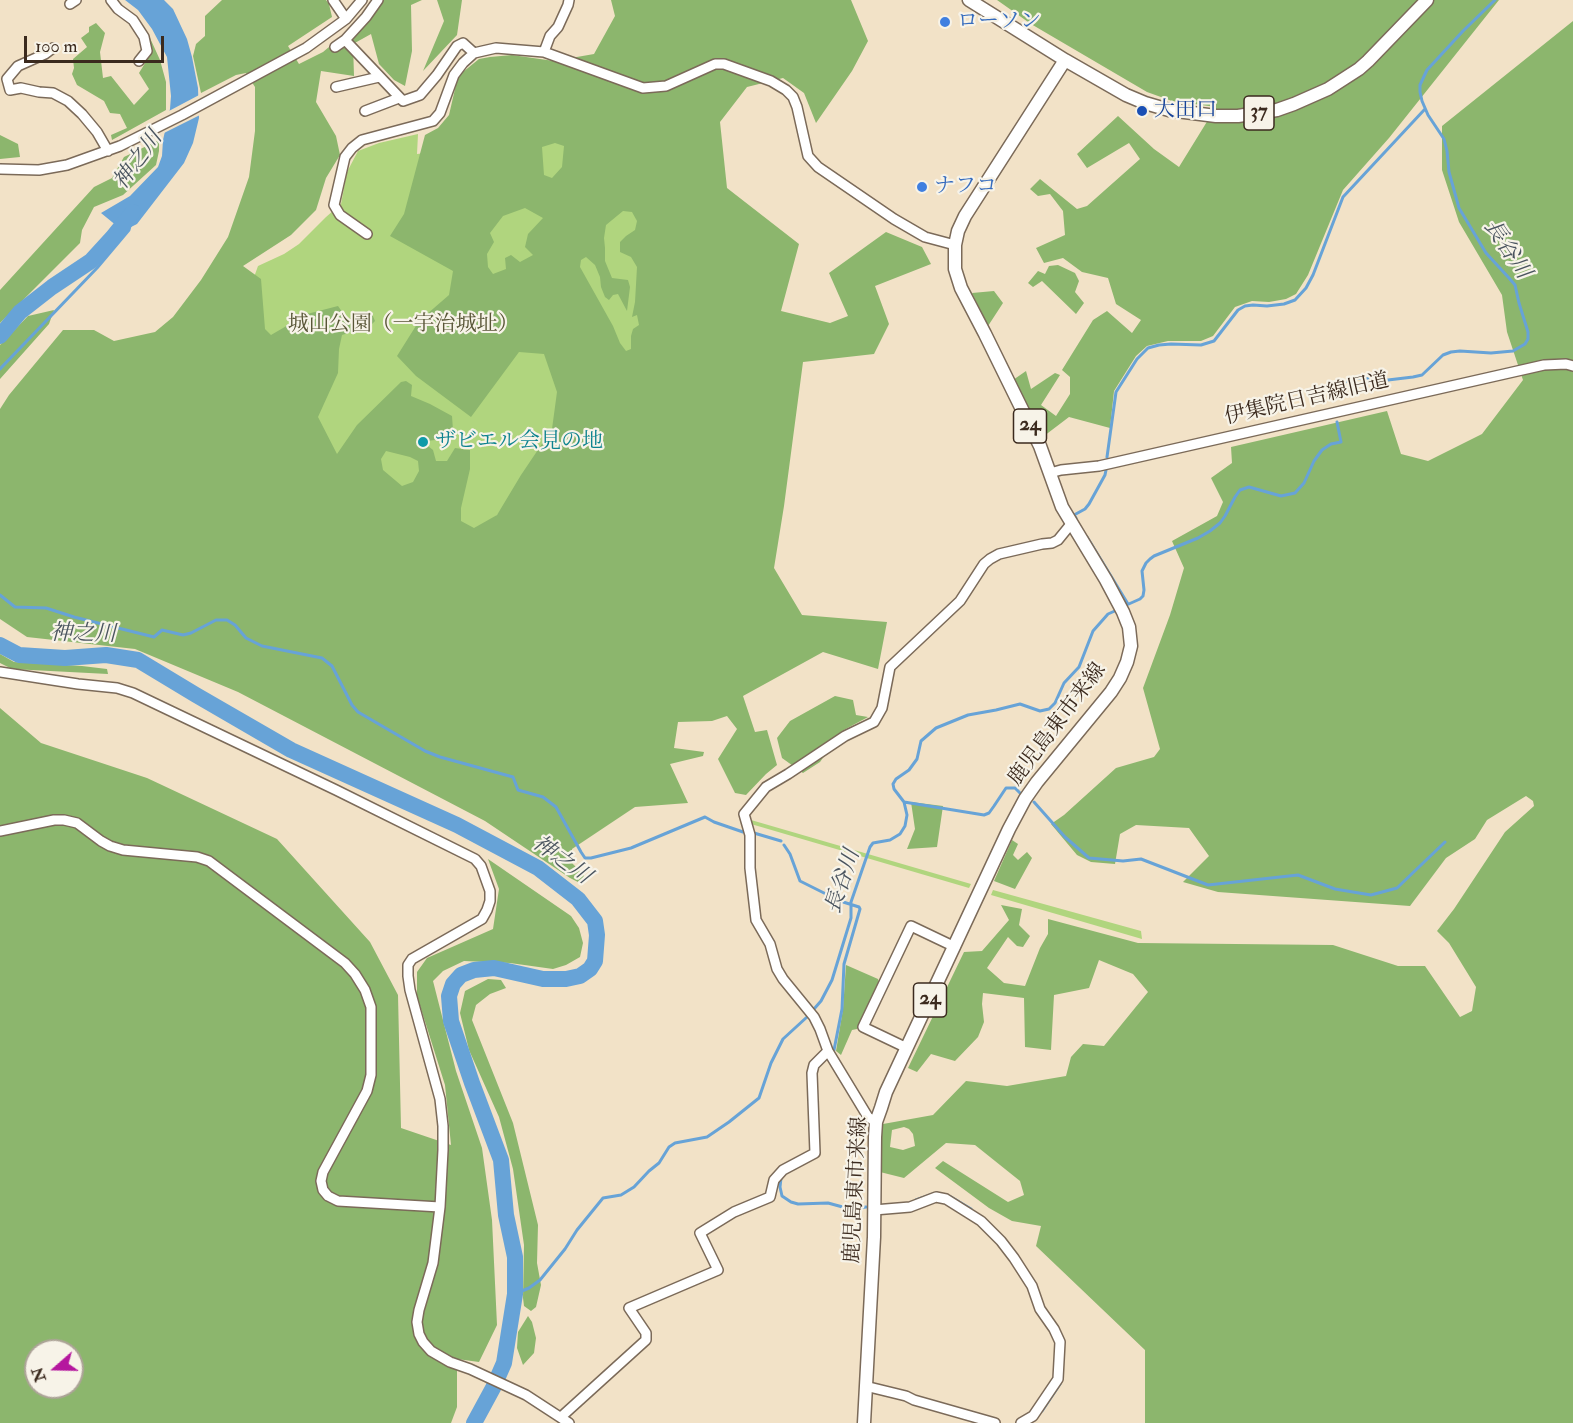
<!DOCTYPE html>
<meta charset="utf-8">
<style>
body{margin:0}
#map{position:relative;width:1573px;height:1423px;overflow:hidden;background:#f2e2c7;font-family:"IM FELL Double Pica",serif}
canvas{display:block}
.north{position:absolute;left:24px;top:1339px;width:60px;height:60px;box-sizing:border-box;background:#f7f3e8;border:2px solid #aca397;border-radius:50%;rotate:250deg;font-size:16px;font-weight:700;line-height:24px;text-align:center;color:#3b2a1e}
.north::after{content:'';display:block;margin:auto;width:21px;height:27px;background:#b5179e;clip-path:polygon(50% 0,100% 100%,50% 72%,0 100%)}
.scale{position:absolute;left:24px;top:36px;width:140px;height:27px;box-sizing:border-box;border:3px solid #3b2a1e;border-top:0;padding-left:8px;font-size:18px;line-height:21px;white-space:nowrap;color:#3b2a1e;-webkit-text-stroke:4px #f7f3e8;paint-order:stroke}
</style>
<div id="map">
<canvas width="1573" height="1423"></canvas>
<div class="north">N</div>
<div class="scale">100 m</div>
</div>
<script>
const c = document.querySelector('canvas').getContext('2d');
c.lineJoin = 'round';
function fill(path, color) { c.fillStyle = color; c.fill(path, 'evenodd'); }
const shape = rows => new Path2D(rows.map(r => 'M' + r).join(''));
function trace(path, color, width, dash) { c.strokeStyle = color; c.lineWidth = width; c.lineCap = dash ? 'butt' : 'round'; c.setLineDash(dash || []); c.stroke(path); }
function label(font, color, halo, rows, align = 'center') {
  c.font = font + ' "IM FELL Double Pica","Noto Serif JP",serif'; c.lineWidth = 4.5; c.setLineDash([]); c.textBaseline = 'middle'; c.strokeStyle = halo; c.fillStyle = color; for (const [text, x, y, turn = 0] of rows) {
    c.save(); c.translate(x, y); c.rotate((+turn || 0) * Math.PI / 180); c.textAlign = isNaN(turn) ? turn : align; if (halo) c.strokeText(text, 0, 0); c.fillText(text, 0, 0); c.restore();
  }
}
fill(shape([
 [531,120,628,174,661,343,567,366,567,427,483,533,325,465,260,334,253,280,258,266,284,254,299,244,326,217,341,204,347,172,358,151,379,143,418,134,417,154,464,148],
 [751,820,971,884,969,888,751,824],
 [993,890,1141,931,1142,939,991,895]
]), '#b0d57e');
fill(shape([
 [222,0,326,0,329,4,332,17,288,46,299,64,323,52,353,27,374,0,422,0,411,5,412,51,405,86,394,80,379,64,371,34,353,44,354,76,321,71,316,102,336,136,340,155,326,178,316,210,291,235,243,266,261,279,265,329,271,335,307,314,338,306,347,319,359,317,366,311,372,314,375,321,370,326,342,335,339,349,338,373,318,417,337,454,357,425,401,382,406,381,412,385,411,396,430,404,452,416,453,430,443,439,427,441,428,446,433,450,436,461,447,461,455,448,470,450,470,469,461,508,461,521,474,528,497,515,521,475,552,429,557,392,544,354,519,352,471,417,416,376,397,356,419,321,449,295,453,271,390,236,404,214,425,135,438,128,449,115,458,76,479,59,490,57,512,55,554,61,594,54,615,16,611,0,851,0,868,41,852,71,816,123,804,93,783,78,747,87,720,122,727,188,799,244,781,311,830,323,848,316,829,273,886,232,922,247,931,264,875,286,889,324,874,354,803,362,784,506,774,568,802,615,887,622,878,669,823,652,743,696,755,732,767,730,777,765,766,774,746,795,735,793,718,759,737,729,727,716,712,721,678,722,674,748,704,752,703,756,670,764,688,803,635,807,572,849,572,863,584,875,582,884,570,878,485,821,238,692,135,649,27,637,0,619,0,409,9,395,63,330,94,330,114,341,155,332,173,317,201,280,228,237,249,177,255,131,255,87,246,73,236,75,201,93,193,56,196,44,205,36,205,16],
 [555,143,564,146,562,167,552,178,544,175,542,147],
 [525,208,543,218,528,234,525,247,533,255,520,262,511,255,505,258,506,269,493,274,488,267,487,254,494,242,490,233,503,216],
 [623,211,632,212,637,221,635,230,626,236,620,242,620,252,631,257,637,267,635,302,632,317,637,315,639,325,633,329,631,336,631,349,626,351,620,343,613,326,580,267,581,260,586,257,595,265,600,277,601,287,605,297,609,300,613,295,618,294,627,311,630,287,628,280,612,278,605,261,605,248,604,238,606,225],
 [386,451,410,457,418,461,419,471,413,482,402,486,383,470,381,459],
 [437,0,462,0,457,35,423,71,444,21],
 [997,0,1499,0,1389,138,1343,190,1308,275,1296,294,1286,299,1269,302,1252,301,1235,307,1213,336,1201,341,1168,341,1147,346,1136,356,1114,391,1110,428,1069,417,1044,436,1013,380,1026,371,1031,389,1055,373,1060,375,1041,405,1056,416,1070,394,1070,377,1062,370,1093,320,1107,311,1132,333,1141,320,1116,304,1108,278,1082,272,1063,258,1044,263,1036,248,1065,235,1063,211,1050,194,1038,196,1030,189,1040,179,1077,209,1087,206,1140,159,1129,143,1087,168,1077,154,1118,116,1154,149,1179,167,1216,107,1172,101,1147,92,1031,24],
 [1573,21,1573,1423,1145,1423,1145,1350,1036,1246,1041,1226,1012,1221,989,1208,935,1168,943,1161,1008,1202,1024,1195,1020,1181,975,1145,946,1143,904,1178,880,1172,880,1149,883,1124,933,1115,966,1081,1007,1086,1066,1076,1071,1057,1083,1044,1104,1046,1148,992,1133,974,1099,960,1089,988,1054,995,1051,1050,1025,1047,1024,998,983,993,982,1004,984,1022,978,1037,955,1061,931,1054,917,1072,908,1068,964,952,982,951,1009,920,1001,905,1022,909,1019,925,1030,936,1023,947,1017,946,1008,937,987,968,1004,983,1025,986,1040,948,1048,934,1048,919,1138,943,1333,945,1398,966,1425,966,1460,1017,1472,1011,1476,987,1449,943,1437,931,1454,909,1505,832,1534,806,1533,801,1526,796,1487,820,1475,839,1446,858,1410,906,1218,892,1183,882,1209,856,1189,828,1136,825,1120,834,1115,864,1091,862,1077,855,1051,824,1064,815,1116,768,1154,757,1160,749,1143,688,1170,615,1184,568,1172,541,1217,516,1223,502,1211,478,1232,463,1231,447,1387,411,1401,454,1428,461,1482,434,1523,380,1507,332,1502,295,1459,222,1442,170,1442,126],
 [904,1127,909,1129,913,1134,915,1146,903,1150,890,1147,892,1130],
 [96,23,105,33,100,52,103,78,111,76,134,105,149,89,139,73,150,55,150,38,160,60,166,82,166,110,112,140,111,135,127,128,120,114,110,113,104,101,77,85,72,74,74,68,73,59,87,47,81,38,89,32,89,27],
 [0,135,18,144,20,157,0,159],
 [159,140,159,151,156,165,123,195,94,207,82,230,80,243,0,323,0,290,94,187,112,178,124,157],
 [1058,265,1075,273,1079,281,1075,292,1084,303,1076,314,1042,281,1033,287,1028,283,1038,271,1045,274,1049,266],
 [994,291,1003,303,988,326,972,293],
 [54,310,49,324,0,379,0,345,28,316],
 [0,654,14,662,82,666,107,669,108,674,12,669,0,663],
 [835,696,853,700,856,715,868,717,842,731,820,762,803,773,782,758,777,738,790,721],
 [0,708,41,743,147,778,277,839,370,942,398,995,401,1128,451,1145,445,1085,417,996,417,972,427,958,493,929,499,889,488,859,571,916,579,928,583,943,580,957,566,965,553,969,510,963,464,961,443,971,433,981,456,1071,482,1148,492,1220,497,1325,479,1362,457,1359,457,1407,451,1423,0,1423],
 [36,1351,72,1351,72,1387,36,1387],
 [911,802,943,806,937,847,907,849,915,829],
 [1012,840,1018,844,1013,855,1018,860,1027,852,1032,858,1015,889,994,881],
 [846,965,878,979,880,985,857,1029,852,1030,841,1055,836,1051,843,1009],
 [488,979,501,980,506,988,490,994,476,1005,472,1020,513,1123,538,1225,537,1263,541,1285,536,1307,531,1311,524,1306,523,1298,524,1245,513,1169,499,1117,469,1050,460,1013,465,991],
 [528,1316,532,1322,536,1338,534,1353,523,1365,517,1348,518,1332]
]), '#8cb66d');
fill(shape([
 [125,0,164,0,173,9,187,39,192,57,198,88,199,118,193,143,184,163,137,224,123,231,101,213,130,196,158,167,162,156,163,140,170,109,171,96,167,57,152,29,138,10]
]), '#67a3d7');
fill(shape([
 [201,94,202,114,162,134,167,112]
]), '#f2e2c7');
trace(shape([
 [0,369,97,268,129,230,130,226],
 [1334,400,1335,391,1345,382,1355,378,1388,380,1413,377,1422,375,1443,355,1451,352,1460,351,1491,353,1513,351,1525,344,1528,339,1528,332,1519,303,1515,285,1509,278,1486,253,1459,208,1449,172,1447,151,1444,139,1428,115,1422,101,1420,92,1420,85,1427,70,1463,31,1495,0],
 [1107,457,1116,392,1137,359,1148,348,1159,345,1171,344,1201,345,1214,341,1238,310,1245,306,1253,305,1267,306,1284,304,1295,300,1306,288,1313,275,1343,197,1425,109],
 [1076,518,1074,515,1085,509,1089,504,1105,475,1106,470],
 [1087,537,1128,604],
 [0,595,15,607,46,608,74,617,154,637,162,630,183,635,191,633,216,620,227,620,235,625,246,638,262,646,322,658,332,666,352,705,358,712,425,751,440,757,513,777,518,790,543,797,556,807,581,852,585,858,591,858,631,848,705,817,714,822,743,832],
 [1122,607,1140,599,1143,596,1144,590,1142,571,1146,563,1150,559,1154,556,1198,538,1210,531,1220,523,1225,516,1235,497,1240,490,1249,487,1281,496,1295,493,1304,483,1314,461,1322,450,1331,444,1341,442,1337,422],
 [904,802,984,815,989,813,994,806,1006,788,1015,788,1020,793],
 [1034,802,1065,837,1089,858,1123,861,1141,859,1208,885,1298,875,1335,889,1371,895,1397,888,1445,842],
 [754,833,781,841],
 [784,845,790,854,800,881,840,901,859,907,860,909,844,964,842,1009,834,1050],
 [781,1178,780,1187,782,1196,791,1202,798,1204,828,1203,850,1209,866,1207],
 [951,1197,971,1209],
 [916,1200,933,1194],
 [515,1294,529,1288,540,1280,565,1249,577,1230,603,1198,621,1195,634,1187,649,1171,659,1163,669,1147,675,1143,707,1137,729,1122,759,1098,771,1063,783,1039,807,1017,821,1001,832,980,851,918,851,902,870,847,873,843,890,840,900,834,905,826,907,815,904,802,894,789,893,784,896,779,909,770,917,759,921,741,936,728,968,715,996,710,1020,704,1040,711,1049,709,1055,703,1064,683,1079,667,1093,631,1108,614,1117,610],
 [1042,1411,1060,1384]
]), '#67a3d7', 3);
trace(shape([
 [0,336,20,312,52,287,91,261,112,238,133,212],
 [0,645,19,655,65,658,106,655,138,660,196,695,291,750,457,825,538,868,578,899,595,921,597,935,595,961,590,969,580,976,566,979,543,979,494,968,474,970,461,975,453,984,449,996,451,1021,472,1083,501,1160,506,1215,515,1257,515,1294,504,1363,493,1388,474,1423]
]), '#67a3d7', 16);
const minor = shape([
 [111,0,118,9,133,20,144,37,147,51,139,61],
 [333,0,346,19],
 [378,0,366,17,345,40,403,101,420,95,437,75,457,46,463,43,474,53],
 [70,4,76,0],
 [335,47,345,40],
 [53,48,45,54,18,66,7,79,10,90,21,88,39,92,53,93,68,101,82,114,97,132,108,151],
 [544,52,550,36,558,27,568,5,569,0],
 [336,87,379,77],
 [365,111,399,98],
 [0,169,39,170,67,165,120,146,182,115,306,48,346,19,362,0],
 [367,234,340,215,334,205,345,157,352,148,362,140,433,121,440,113,454,75,463,63,474,53,496,48,544,52,643,88,666,86,715,64,724,64,771,81,786,90,793,97,797,107,808,156,818,167,894,219,925,237,955,245],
 [1050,473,1061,470,1099,466,1544,365,1566,364,1573,366],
 [0,672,78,684,117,688,133,693,336,790,475,859,481,866,490,891,490,901,487,910,482,919,412,959,408,965,408,976,410,990,440,1099,443,1126,443,1150,440,1207,433,1263,419,1310,417,1322,419,1334,423,1342,431,1351,450,1362,470,1369,526,1395,569,1423],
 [0,831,54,820,64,820,77,823,101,841,110,846,123,850,197,857,209,861,345,963,355,974,365,990,371,1007,371,1075,367,1091,323,1172,321,1181,323,1190,328,1196,338,1201,440,1207],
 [907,1048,863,1027,911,926,955,947],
 [876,1122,868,1117,828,1051,820,1029,814,1017,783,979,777,969,770,944,756,920,750,868,750,835,744,814,766,787,788,774,845,736,874,722,882,708,890,667,960,601,984,564,990,559,999,554,1042,544,1052,543,1058,540,1071,524],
 [874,1210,910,1207,936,1197,946,1199,981,1221,1001,1241,1014,1258,1032,1286,1040,1309,1054,1329,1060,1342,1058,1379,1033,1416,1021,1423],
 [865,1386,906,1396,914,1400,995,1423],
 [561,1417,646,1340,646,1333,629,1308,718,1270,700,1233,734,1212,770,1197,774,1180,783,1170,815,1153,812,1073,814,1065,828,1051]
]);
const major = shape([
 [969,0,1065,60,1126,95,1145,103,1169,110,1216,116,1238,116,1277,110,1294,104,1328,89,1359,69,1368,61,1427,0],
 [864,1423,874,1237,875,1137,876,1122,881,1108,886,1092,1009,829,1025,799,1037,782,1111,692,1120,678,1127,662,1131,646,1129,627,1123,612,1106,580,1062,507,1040,446,985,334,961,288,955,269,955,245,958,231,965,216,1065,60]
]);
trace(minor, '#7b6a59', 12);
trace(major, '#7b6a59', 15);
trace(minor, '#fff', 9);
trace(major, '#fff', 12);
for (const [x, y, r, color] of [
 [945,22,6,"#3f7fe0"],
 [1142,111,6,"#1a4fb4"],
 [922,187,6,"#3f7fe0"],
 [423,442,6,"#0f9aa8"]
]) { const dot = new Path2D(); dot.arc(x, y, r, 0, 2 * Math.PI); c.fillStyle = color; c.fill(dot); trace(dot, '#f7f3e8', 2); }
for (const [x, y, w] of [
 [1259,113,30],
 [1030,426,33],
 [930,1000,33]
]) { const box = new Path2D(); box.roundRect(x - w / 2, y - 17, w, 34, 4.5); c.fillStyle = '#f7f3e8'; c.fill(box); trace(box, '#3b2a1e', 1.5); }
label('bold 20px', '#3b2a1e', null, [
 ["37",1259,113],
 ["24",1030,426],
 ["24",930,1000]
]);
label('21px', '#366cbe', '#f7f3e8', [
 ["ローソン",957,22],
 ["ナフコ",934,187]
], 'left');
label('21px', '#164399', '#f7f3e8', [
 ["大田口",1154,111]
], 'left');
label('21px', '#585536', '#f7f3e8', [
 ["城山公園（一宇治城址）",403,325]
]);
label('21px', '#3b2a1e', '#f7f3e8', [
 ["伊集院日吉線旧道",1307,400,-13],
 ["鹿児島東市来線",1058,725,-53],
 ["鹿児島東市来線",857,1190,-87]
]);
label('21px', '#0d838f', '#f7f3e8', [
 ["ザビエル会見の地",435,442]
], 'left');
label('italic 22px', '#4a545f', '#f7f3e8', [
 ["神之川",139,161,-54],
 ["長谷川",1506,250,56],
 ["神之川",83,635,1],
 ["神之川",561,861,36],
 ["長谷川",844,882,-72]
]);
</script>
